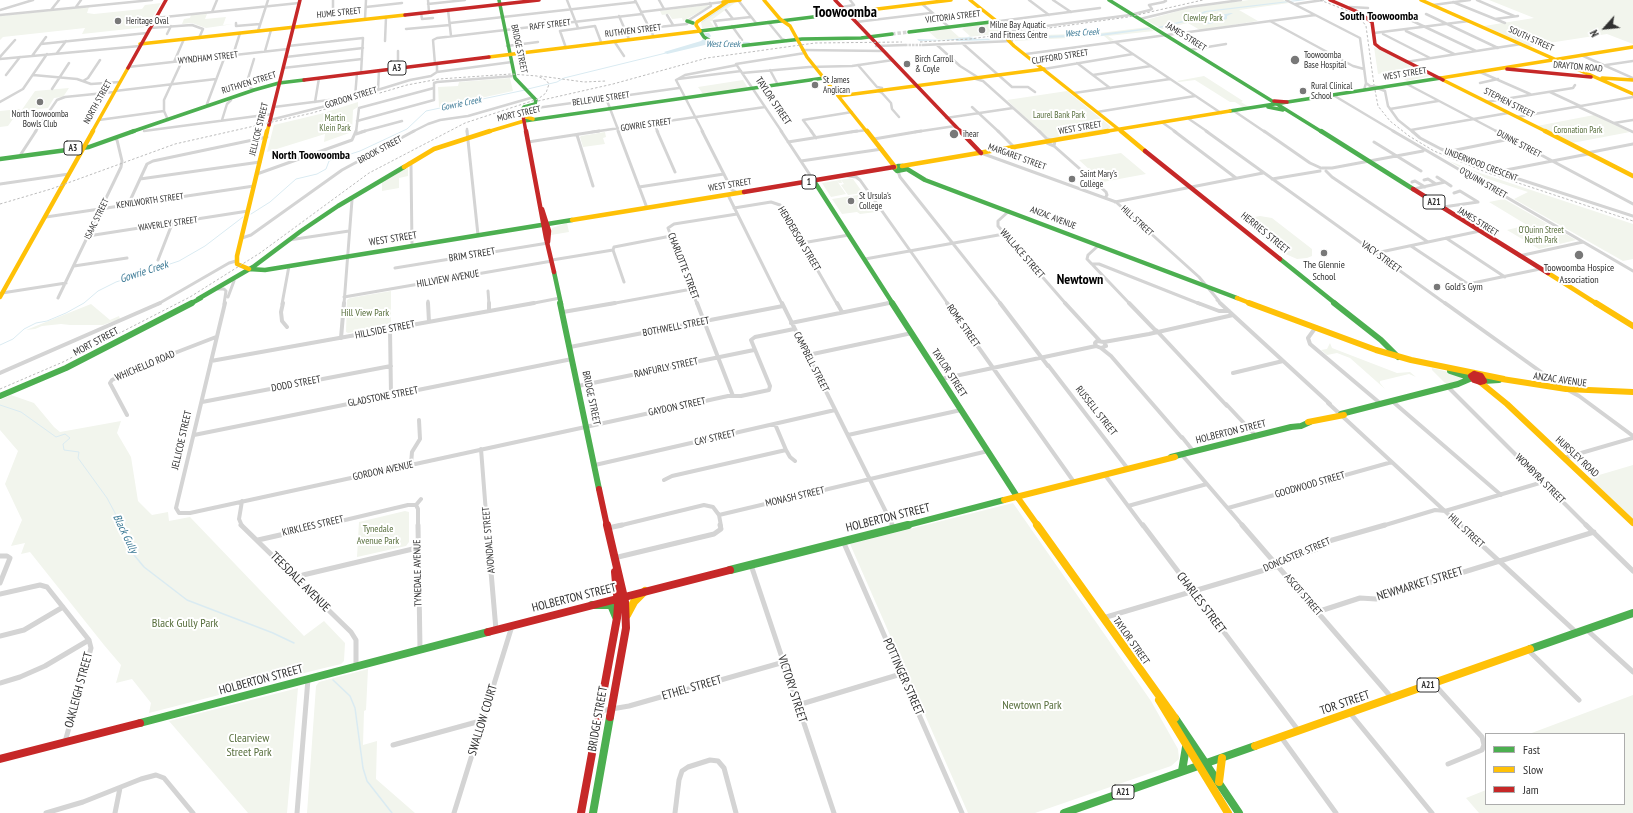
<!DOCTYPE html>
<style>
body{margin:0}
#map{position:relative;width:1633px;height:813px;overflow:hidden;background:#fff;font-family:"PT Sans Narrow",sans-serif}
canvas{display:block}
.legend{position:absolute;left:1485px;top:733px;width:140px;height:72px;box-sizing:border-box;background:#fff;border:1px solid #acacac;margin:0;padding:5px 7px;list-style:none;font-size:12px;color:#303030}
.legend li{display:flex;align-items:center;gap:8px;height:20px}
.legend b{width:20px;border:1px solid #acacac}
.north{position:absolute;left:1585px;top:8px;width:40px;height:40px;-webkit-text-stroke:3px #fff;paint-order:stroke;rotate:243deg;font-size:11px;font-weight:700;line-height:16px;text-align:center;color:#303030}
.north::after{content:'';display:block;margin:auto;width:14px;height:18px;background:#303030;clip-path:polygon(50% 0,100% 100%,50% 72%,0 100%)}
</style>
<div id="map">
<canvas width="1633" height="813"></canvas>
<ul class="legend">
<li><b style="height:5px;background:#4caf50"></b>Fast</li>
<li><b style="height:5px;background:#ffc107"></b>Slow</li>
<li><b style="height:5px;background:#c62828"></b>Jam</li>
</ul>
<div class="north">N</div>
</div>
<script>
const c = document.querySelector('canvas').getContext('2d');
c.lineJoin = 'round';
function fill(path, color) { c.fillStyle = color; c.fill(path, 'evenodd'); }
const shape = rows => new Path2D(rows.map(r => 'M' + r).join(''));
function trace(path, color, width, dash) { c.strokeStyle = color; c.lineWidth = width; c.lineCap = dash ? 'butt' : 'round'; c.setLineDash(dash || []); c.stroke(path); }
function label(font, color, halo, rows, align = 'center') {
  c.font = font + ' "PT Sans Narrow",sans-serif'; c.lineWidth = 4; c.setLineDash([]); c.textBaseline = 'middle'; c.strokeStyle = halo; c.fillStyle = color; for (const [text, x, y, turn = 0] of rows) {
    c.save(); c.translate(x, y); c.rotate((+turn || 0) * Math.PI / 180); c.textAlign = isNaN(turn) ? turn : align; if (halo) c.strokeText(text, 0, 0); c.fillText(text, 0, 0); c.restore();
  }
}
fill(shape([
 [1249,0,1283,0,1289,3,1239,10,1258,21,1200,30,1188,23,1162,29,1146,20,1189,8],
 [1489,0,1633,0,1633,44,1607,34,1529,46,1484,26,1534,18],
 [736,2,713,19,714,21,710,21,714,27,702,28,701,22,728,3],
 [161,3,147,27,82,34,85,28,3,37,0,40,0,16,89,7,87,13,94,14,142,9,145,5],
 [707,5,710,6,683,21,682,18,672,19,669,14,662,15,660,11],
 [207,14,205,19,226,17,223,25,234,24,206,28,192,23,182,24,184,19,190,18,191,15],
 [992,23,997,24,1004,33,942,40,937,39,928,31,949,28,959,37,968,37,970,36,962,29,964,28,962,26],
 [1148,27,1154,31,1108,36,1114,40,1110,41,1104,36,1015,41,1015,36,1100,33],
 [1374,47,1378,49,1431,76,1407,81,1391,72,1378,74],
 [1204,76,1243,101,1241,102,1249,107,1244,108,1235,102,1230,102,1195,80,1179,82,1177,81],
 [510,78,513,91,439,107,438,87,458,86,459,82],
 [743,80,748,88,703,94,698,87],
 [69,88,63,97,54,98,48,108,21,111,35,91],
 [1067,91,1110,126,1110,129,1052,140,1047,138,1038,130,1038,128,1034,126,1007,100],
 [358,102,358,107,353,110,352,132,324,142,325,134,267,152,274,125,320,114],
 [20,109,8,126,0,127,0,111],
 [1594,115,1630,132,1572,143,1537,126],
 [605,132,606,137,603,138,605,144,583,147,580,137,581,136],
 [1121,153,1146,174,1103,182,1079,160],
 [1449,161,1480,173,1633,224,1633,259,1623,261,1514,199,1528,192,1485,178,1481,179],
 [407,167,408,167,408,176,399,178,399,188,382,191,382,182],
 [851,178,850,179,853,179,863,193,848,195,841,185,844,184,841,180,842,183,839,183,837,181,846,194,831,197,822,183],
 [864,194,876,212,860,214,857,212,842,214,832,199],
 [1504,199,1576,240,1539,249,1507,230,1527,225,1489,202],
 [1260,216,1272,218,1312,249,1312,256,1307,258,1297,259,1281,252,1247,224,1249,218],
 [567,223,569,232,551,235,552,228],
 [391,291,391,326,348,333,346,332,347,300,350,298],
 [91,304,110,320,119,316,120,319,103,325,70,325,61,324,42,326,35,329,26,330],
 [1330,343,1332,348,1397,373,1410,372,1416,377,1409,374,1380,381,1380,383,1385,389,1350,358,1337,353,1327,355,1321,350,1327,349],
 [1432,368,1457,374,1462,379,1456,382,1446,384,1432,370],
 [11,395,34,403,54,427,60,432,121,421,117,433,131,457,138,501,152,515,168,512,169,521,190,517,304,636,324,621,345,643,344,661,341,664,316,670,149,713,151,703,132,679,116,683,121,665,104,645,30,552,21,554,25,543,11,546,22,520,5,484,18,451,0,430,0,400],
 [1633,465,1633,519,1589,478],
 [1013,503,1151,701,1178,749,1179,759,1171,766,1035,813,968,813,850,544],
 [405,511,409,512,409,542,406,546,357,557,359,522],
 [368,669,366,710,364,711,363,745,377,741,376,779,415,813,307,813,316,686,319,682],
 [298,688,287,813,248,813,169,721],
 [1633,695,1633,813,1479,813,1466,798,1486,790,1486,804,1624,804,1624,734,1529,734]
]), '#f2f5ed');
fill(shape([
 [1297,0,1306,0,1207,12,1184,22,1160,28,1158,27,1182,21,1205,11],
 [1231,13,1233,13,1227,16,1227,19,1224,20,1209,24,1199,21,1201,19,1209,19,1214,16],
 [1149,28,1151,29,1101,36,1016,39,1013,37,1099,34],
 [704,33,709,33,711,36,706,41,750,42,749,44,709,44,667,54,664,52,701,41,706,36],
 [970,37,977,39,1004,38,1003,40,958,41,955,40,919,41,917,39,943,40]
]), '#daebf2');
trace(shape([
 [1195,18,1200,19],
 [702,22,730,3],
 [528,89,557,82,564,78,666,53],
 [251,214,270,202,296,179,317,174,326,169,329,161,360,151,407,129,426,111,525,90],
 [0,345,13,339,24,329,36,323,47,321,66,313,84,303,98,291,116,282,179,261,205,246,243,217],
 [0,405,21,412,56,437,65,434,70,438,63,444,64,450,79,452,78,458,107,498,122,526]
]), '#daebf2', 1);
trace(shape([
 [122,525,130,550,144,567,187,600,273,633,294,643],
 [333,680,350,696,355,708,363,768,367,781,392,813]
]), '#daebf2', 1.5);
trace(shape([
 [905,45,923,45]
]), '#d6d6d6', 2.5, [2.5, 1]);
trace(shape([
 [892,34,909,32]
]), '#d6d6d6', 3.5, [3.5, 2]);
trace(shape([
 [333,0,333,10],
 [428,0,429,12],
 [567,0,578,28],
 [635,0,654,37],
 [659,0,664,9],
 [738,0,756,23],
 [1029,0,1049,15],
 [1053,0,1071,12],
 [1286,0,1360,38,1366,83,1364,90],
 [1477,0,1514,16],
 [1453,2,1505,23],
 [921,3,949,27],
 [428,4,465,0],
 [1296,4,1323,0],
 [1433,5,1470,0],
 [76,7,81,0],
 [366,7,402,3],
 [842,7,854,5,850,0],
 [1350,7,1368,8],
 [0,10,33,0],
 [51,10,59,0],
 [448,10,451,36],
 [726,10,733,19],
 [212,12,217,0],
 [641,12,723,2],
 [421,13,422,19,433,18],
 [1426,14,1498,48],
 [0,15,152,0],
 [667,15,673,25],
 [619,16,629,39],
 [1404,17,1476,51],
 [155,18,299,3],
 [365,19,366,0],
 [1140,19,1189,7,1241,0],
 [1495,19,1518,16],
 [1000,21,1100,8],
 [1270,21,1353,66,1364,69],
 [768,22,782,39,787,41],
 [856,22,931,13],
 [236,23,236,26,260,24],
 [450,23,636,2],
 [732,26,742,40],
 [150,28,192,25,203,29,199,38],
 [649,28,687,24,689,20,711,6,710,3],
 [406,29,450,25],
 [718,29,714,21,751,17],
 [258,31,268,0],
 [1008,31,1130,15,1150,10,1152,9,1149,5,1164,2,1166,1,1165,0],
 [1406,31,1454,54],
 [1374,33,1469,21],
 [167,34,171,26],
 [1383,34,1430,58],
 [385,41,386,17],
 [614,41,624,56],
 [1115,42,1221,113],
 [962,43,1012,87,1028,87,1035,92],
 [41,44,147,33],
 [923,45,1012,41],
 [937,45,960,66,979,78],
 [288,46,363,38,361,73],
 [507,46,538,42],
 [876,46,905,45],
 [566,48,560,31,595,26,601,42],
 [802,50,884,51],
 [1189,50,1226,44],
 [265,51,271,30],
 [398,51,398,68],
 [57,53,66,41],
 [1026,54,1315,15],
 [233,55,240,33],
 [1581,55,1633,78],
 [32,56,46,37],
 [0,57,15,40],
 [286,57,363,48],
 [0,59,140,46],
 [254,59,246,85,254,90],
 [174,62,184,39],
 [1406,62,1521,44],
 [1077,63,1110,88],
 [435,64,433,40,437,38,642,14],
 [858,65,877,87,882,88],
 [1606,65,1633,61],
 [128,67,288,49],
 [283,68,362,59],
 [1044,69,1133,54],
 [770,70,778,85],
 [437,72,512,62],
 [1480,72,1530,94],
 [742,73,809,67,852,66,893,60],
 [6,75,20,57],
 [33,75,77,79,91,84,120,82],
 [1093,75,1151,66],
 [678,79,741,71],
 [976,79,983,81,1040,132],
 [83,81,88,78,100,60],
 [1366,83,1370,86,1379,87],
 [1405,83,1498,132],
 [1480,83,1498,79],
 [1377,88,1385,91,1388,106,1398,120,1413,132],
 [52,89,69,63],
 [378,90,379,70],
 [115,91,216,79],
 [878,91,882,93,891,103,892,109,899,117],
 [1550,92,1580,106],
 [1074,93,1170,79],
 [1333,95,1395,132],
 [355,97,357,73],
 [606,98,619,132],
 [0,102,23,89,47,54],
 [315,102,319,78],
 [1486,102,1573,88,1575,85],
 [209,106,207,104,225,56],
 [274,107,345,98],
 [972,107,999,132],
 [1579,107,1633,132],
 [1390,109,1438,101],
 [522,110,679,88],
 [1234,111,1265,132],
 [1097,112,1195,96],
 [1517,117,1633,97],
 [946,118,1013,108],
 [1189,119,1208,132],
 [99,120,164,111],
 [168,120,164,111,164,100,182,61],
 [222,120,227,104,231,100],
 [270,120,322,107,410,80,431,76,437,72,437,63],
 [357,121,434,100,434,83,437,82,514,76],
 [1163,123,1176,132],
 [1614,123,1633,120],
 [654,124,658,132],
 [467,129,467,132],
 [1411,130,1508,113],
 [144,131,272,114],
 [35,132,57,100,65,97,114,92],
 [356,132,359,108,434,88],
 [361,132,402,121],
 [412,132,428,124,440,120,468,116,534,97],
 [592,132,765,107],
 [703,132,676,80,685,75,737,65],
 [782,132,736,64,805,53],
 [812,132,803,120,852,112],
 [851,132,867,130],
 [915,132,955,126]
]), '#d4d4d4', 2.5);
trace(shape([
 [467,131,478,235],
 [618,131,647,208],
 [657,131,675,172],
 [702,131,732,190,738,193],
 [781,131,814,181],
 [811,131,816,138],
 [998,131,1015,148],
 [1039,131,1047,139,1055,141,1054,146],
 [1174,131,1236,178],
 [1206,131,1446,304],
 [1264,131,1310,163,1321,168],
 [1393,131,1633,271],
 [1412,131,1420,138,1441,149,1494,171,1633,216],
 [1496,131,1633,204],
 [356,134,365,131],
 [577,135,593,186],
 [874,139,921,131],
 [1048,141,1047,143,1054,146,1106,192,1107,195,1105,198],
 [528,142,599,131],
 [788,142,857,131],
 [1374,142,1421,171],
 [1446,152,1510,139],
 [981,153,1116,202,1199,277,1219,301],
 [1587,153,1633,144],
 [21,154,36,131],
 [801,161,882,149],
 [409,163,411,165,412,246],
 [1322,168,1332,168,1423,151],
 [898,171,900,177,1001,304],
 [1326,171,1332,177,1428,242],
 [1499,173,1501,171,1588,154],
 [257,174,352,140,356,131],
 [848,176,856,177,860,180,948,304],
 [140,179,260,162],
 [1272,179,1320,171],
 [1424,180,1428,179,1436,184],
 [1412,182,1415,181,1425,187],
 [1445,182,1451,186],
 [0,184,69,174],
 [639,187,724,174],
 [1414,189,1445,182,1437,177],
 [728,195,782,304],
 [1115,202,1263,173],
 [128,205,147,164,153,161,267,137],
 [1443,207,1478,202,1460,191,1454,193],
 [734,208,771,202,780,205,837,304],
 [1009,211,998,221,998,226,1066,304],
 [46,217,254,186],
 [88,236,248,211],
 [242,238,251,235,342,170,414,131],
 [1446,238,1505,277],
 [289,240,349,231],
 [802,243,849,235],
 [1099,245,1088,255,1087,259,1130,304],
 [1411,246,1468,284,1540,269],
 [1376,253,1480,231],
 [1519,256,1583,242],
 [865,259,1004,234],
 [158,260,172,224],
 [552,260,613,250],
 [1092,264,1099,264,1200,304],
 [74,266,127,258],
 [395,268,548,243],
 [624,282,613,250,614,247,671,236],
 [218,289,224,289,226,291,224,304],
 [488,291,489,304],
 [2,293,66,283],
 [228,297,234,281],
 [344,297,552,261],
 [58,298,121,167,122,161,117,140,114,138],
 [1217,300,1221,304],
 [428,301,428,304],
 [158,304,229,263,236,261],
 [282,304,289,266],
 [344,304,352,200,350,198],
 [529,304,560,298],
 [610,304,692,289],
 [697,304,668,228,674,224,737,214],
 [884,304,892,302]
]), '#d4d4d4', 3);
trace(shape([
 [225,303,176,508,179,513,190,513,728,396,741,396,769,390,770,386,751,340,755,337,794,329],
 [283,303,281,312,282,321,287,327],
 [428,303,429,322],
 [489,303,489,310],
 [697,303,733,396],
 [782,303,893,526],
 [837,303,842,312],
 [947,303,1074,482],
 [1000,303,1048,366],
 [1065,303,1100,341],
 [1129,303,1157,332],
 [1198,303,1219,311,1229,311],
 [1220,303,1330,404],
 [1445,303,1562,387],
 [563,312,615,303],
 [791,323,889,303],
 [1316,327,1308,338,1310,344,1381,404],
 [390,329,391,395],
 [1156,330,1227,406],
 [341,338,344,303],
 [1097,341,1104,342,1106,346,1101,348,1096,346,1095,343,1097,341],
 [1104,342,1149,334,1233,315],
 [570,347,783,306],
 [1101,348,1111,356,1182,438],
 [808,355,912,333],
 [211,361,534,303],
 [1048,365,1128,469],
 [0,373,160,303],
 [1233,373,1283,361],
 [941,379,1096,346],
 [578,386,754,350],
 [1448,387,1587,526],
 [1568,390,1579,396,1633,436],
 [1392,401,1501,495],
 [202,402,391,366],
 [1328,403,1461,526],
 [1226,404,1256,436],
 [127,415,110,383,112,380,141,366,216,337],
 [194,435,572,359],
 [848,435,961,410],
 [1182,437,1194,452],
 [481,449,487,526],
 [786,450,790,457,795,461],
 [1182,455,1243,526],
 [1564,458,1633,438],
 [411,464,412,452,420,439,419,420],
 [595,465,835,410],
 [1105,475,1143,526],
 [664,480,672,476,786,450,775,424],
 [1128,506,1207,484],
 [1228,508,1392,462],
 [719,515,721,526],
 [242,526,239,519,242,501],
 [320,526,408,505,416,505],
 [418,526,418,509,416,505,421,499],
 [618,526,704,505,713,507,719,515,988,451],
 [1382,526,1435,510,1445,511,1543,482]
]), '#d4d4d4', 4);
trace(shape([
 [241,525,351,632,356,640,356,666],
 [418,525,420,649],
 [487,525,496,630],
 [892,525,894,528],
 [1143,525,1298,730],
 [1242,525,1391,697],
 [1460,525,1576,632],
 [1586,525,1633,571],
 [608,528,622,525],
 [258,540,324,525],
 [843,541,962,813],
 [0,556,7,556,10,558,0,583],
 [614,558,714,534,721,529,720,525],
 [751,565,834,813],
 [297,578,303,575,417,548],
 [0,594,40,585,47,587,89,640,91,648,65,742],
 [1317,612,1360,598,1376,599,1594,532],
 [1103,618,1278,566,1280,561,1317,549,1329,541,1385,525],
 [1587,630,1633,672],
 [0,636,24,630,63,607],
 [1528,650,1579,700],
 [0,683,20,677,45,666,89,640],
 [1434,684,1482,737,1484,745,1482,750,1448,764],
 [798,705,901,674],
 [600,711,629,706,784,662],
 [1350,713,1432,813],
 [1281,737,1336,813],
 [393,745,484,720],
 [46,813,83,802,141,779,156,775,164,778,193,813],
 [115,813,120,788],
 [297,813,308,679],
 [454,813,512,626],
 [675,813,679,780,682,771,688,767,710,760,718,761,724,768,736,813]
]), '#d4d4d4', 5);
trace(shape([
 [499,0,515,78,536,100,535,104,524,107,522,110],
 [1109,0,1322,132],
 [861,11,700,31,704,37,712,42,722,45,739,46,802,39,861,38,892,34],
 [687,21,693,23],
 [909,32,999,21],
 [1268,107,1283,110],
 [1230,111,1441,78],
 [524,121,824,78],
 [131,132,254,90,279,83,304,80]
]), '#4caf50', 3.5);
trace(shape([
 [1321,131,1413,189],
 [0,159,89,147,134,131],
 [898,166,903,166,907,169,897,171,894,168,898,166],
 [907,169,925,180,1237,298],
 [814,181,893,304],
 [1280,259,1336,304],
 [249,269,265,270,572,220],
 [554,272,561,304],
 [198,299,253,267,301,231,338,206,404,167],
 [190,304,201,298]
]), '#4caf50', 4.5);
trace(shape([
 [560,303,599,489],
 [892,303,1018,498],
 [1334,303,1381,340,1398,357],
 [1450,371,1471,378],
 [1484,381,1499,380],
 [0,396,66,368,192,303],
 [1341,414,1458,384,1472,378],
 [1171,457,1291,427,1301,426,1310,422],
 [904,526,1004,500]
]), '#4caf50', 6);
trace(shape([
 [730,570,908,525],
 [592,605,611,605,616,617],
 [1530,649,1633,613],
 [1175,718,1239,813],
 [140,723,488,632],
 [1182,771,1186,747],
 [593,813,610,717],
 [1064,813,1255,746]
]), '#4caf50', 8);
trace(shape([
 [764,0,780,19,790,26,807,57,867,132],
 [970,0,999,23,1004,29,1008,40,1014,46,1122,132],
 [1421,0,1633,94],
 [723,2,740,0],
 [861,11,951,0],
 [140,44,405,15],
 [489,57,700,31,696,25,697,22,730,0],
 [1441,78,1633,47],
 [1602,78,1633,80],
 [1443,80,1547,132],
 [839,96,1044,69],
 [523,116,533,119],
 [92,132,128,68],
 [267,132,269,125],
 [487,132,524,121],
 [1102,132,1230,111]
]), '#ffc107', 3.5);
trace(shape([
 [867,131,895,167],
 [1121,131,1145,151],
 [1545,131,1633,176],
 [902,166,1108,131],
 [404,167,434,149,490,131],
 [572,220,744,192],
 [249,269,237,264,237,256,267,131],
 [1548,273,1597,304],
 [0,297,93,131],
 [1237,298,1252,304]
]), '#ffc107', 4.5);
trace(shape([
 [1249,303,1376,350,1411,360,1504,379],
 [1596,303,1633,326],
 [1502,379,1566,389,1633,392],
 [1480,382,1507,404,1633,523],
 [1308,422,1344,415],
 [1018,498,1038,526],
 [1004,500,1175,457]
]), '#ffc107', 6);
trace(shape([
 [1037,525,1175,718],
 [627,615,634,602,645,591],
 [1159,700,1228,813],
 [1255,746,1530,649],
 [1219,782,1222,758]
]), '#ffc107', 8);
trace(shape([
 [835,0,961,132],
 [1330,0,1358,12,1372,22,1375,44,1380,48,1443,80],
 [405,15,539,0],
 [128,68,166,0],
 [1507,69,1591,77],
 [304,80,489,57],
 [1274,101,1287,102],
 [522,110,526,132],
 [269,125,300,0]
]), '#c62828', 3.5);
trace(shape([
 [526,131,546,238,554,272],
 [960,131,981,153],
 [1145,151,1280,259],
 [1413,189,1548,273],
 [744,192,894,167],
 [542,209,549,231,548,242]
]), '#c62828', 4.5);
trace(shape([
 [1474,374,1481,376,1484,381,1480,382,1474,380,1471,376,1474,374],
 [599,489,607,526]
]), '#c62828', 6);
trace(shape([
 [607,525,625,602,626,628,610,717],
 [488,632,730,570],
 [0,759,140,723],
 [581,813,617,618,618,605,615,572]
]), '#c62828', 8);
trace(shape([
 [1320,0,1348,11,1360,18,1366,26,1374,85],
 [920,42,970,39,1128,17,1203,0],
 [540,76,584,82,606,81],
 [1375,90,1378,106,1390,121,1409,136,1434,151,1488,173,1633,221],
 [538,101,613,84,707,58,815,43,902,42],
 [0,204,51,189,175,144,312,113,407,85,439,79,511,74,537,76,546,80,549,84,546,93,538,99,465,123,369,173,260,253,190,297,63,362,0,389]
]), '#bcbcbc', 1, [2.5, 2]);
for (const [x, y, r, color] of [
 [118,21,4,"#787878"],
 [982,30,4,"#787878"],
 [1295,60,5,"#787878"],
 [907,64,4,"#787878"],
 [815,85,4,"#787878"],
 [1303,91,4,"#787878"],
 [40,102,4,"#787878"],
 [954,134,5,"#787878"],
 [1072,179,4,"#787878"],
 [851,201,4,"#787878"],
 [1324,253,4,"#787878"],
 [1579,255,5,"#787878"],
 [1437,287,4,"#787878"]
]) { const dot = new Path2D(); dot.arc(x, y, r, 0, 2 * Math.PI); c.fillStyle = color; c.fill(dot); trace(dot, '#fff', 1.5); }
label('9px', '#303030', '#fff', [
 ["HUME STREET",339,13,-6],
 ["VICTORIA STREET",953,17,-7],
 ["RAFF STREET",550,25,-7],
 ["RUTHVEN STREET",633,31,-7],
 ["JAMES STREET",1186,37,32],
 ["SOUTH STREET",1531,39,24],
 ["BRIDGE STREET",519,49,78],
 ["CLIFFORD STREET",1060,57,-9],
 ["WYNDHAM STREET",208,58,-6],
 ["DRAYTON ROAD",1578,67,5],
 ["WEST STREET",1405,74,-9],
 ["RUTHVEN STREET",249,83,-17],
 ["GORDON STREET",351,98,-17],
 ["BELLEVUE STREET",601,99,-8],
 ["NORTH STREET",98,102,-61],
 ["STEPHEN STREET",1509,103,27],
 ["MORT STREET",519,114,-13],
 ["GOWRIE STREET",646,125,-8],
 ["WEST STREET",1080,128,-10],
 ["JELLICOE STREET",259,129,-76],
 ["DUNNE STREET",1519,144,28],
 ["BROOK STREET",380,150,-28],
 ["MARGARET STREET",1017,157,20],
 ["UNDERWOOD CRESCENT",1481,165,21],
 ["O'QUINN STREET",1483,183,30],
 ["WEST STREET",730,185,-9],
 ["KENILWORTH STREET",150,201,-8],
 ["ANZAC AVENUE",1053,218,21],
 ["ISAAC STREET",97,219,-64],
 ["HILL STREET",1137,221,43],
 ["JAMES STREET",1478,222,32],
 ["WAVERLEY STREET",168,224,-8]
]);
label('9px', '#576e3c', '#fff', [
 ["Clewley Park",1203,18],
 ["Laurel Bank Park",1059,115],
 ["Martin",335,118],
 ["Klein Park",335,128],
 ["Coronation Park",1578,130],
 ["O'Quinn Street",1541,230],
 ["North Park",1541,240]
]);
label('9px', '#303030', '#fff', [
 ["Heritage Oval",126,21],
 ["Milne Bay Aquatic",990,25],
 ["and Fitness Centre",990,35],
 ["Toowoomba",1304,55],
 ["Base Hospital",1304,65],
 ["Birch Carroll",915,59],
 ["& Coyle",915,69],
 ["St James",823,80],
 ["Anglican",823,90],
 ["Rural Clinical",1311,86],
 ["School",1311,96],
 ["North Toowoomba",40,114,"center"],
 ["Bowls Club",40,124,"center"],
 ["ihear",963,134],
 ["Saint Mary's",1080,174],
 ["College",1080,184],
 ["St Ursula's",859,196],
 ["College",859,206]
], 'left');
label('italic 9px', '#3b7995', '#fff', [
 ["West Creek",1082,33,-4],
 ["West Creek",723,44],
 ["Gowrie Creek",461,104,-12]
]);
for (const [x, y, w] of [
 [397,68,18],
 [73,148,18],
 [809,182,14],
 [1434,202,22],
 [1428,685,22],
 [1123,792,22]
]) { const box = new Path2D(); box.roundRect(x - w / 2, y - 7, w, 14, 3); c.fillStyle = '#fff'; c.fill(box); trace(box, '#303030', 1); }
label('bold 9px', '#303030', null, [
 ["A3",397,68],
 ["A3",73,148],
 ["1",809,182],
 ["A21",1434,202],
 ["A21",1428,685],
 ["A21",1123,792]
]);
label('10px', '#303030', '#fff', [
 ["TAYLOR STREET",773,101,56],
 ["HERRIES STREET",1265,233,39],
 ["WEST STREET",393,239,-9],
 ["HENDERSON STREET",799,239,59],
 ["WALLACE STREET",1022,254,49],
 ["BRIM STREET",472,255,-9],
 ["VACY STREET",1381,257,36],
 ["CHARLOTTE STREET",683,266,69],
 ["HILLVIEW AVENUE",448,279,-10],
 ["ROME STREET",963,326,55],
 ["BOTHWELL STREET",676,327,-11],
 ["HILLSIDE STREET",385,330,-11],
 ["MORT STREET",96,342,-28],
 ["CAMPBELL STREET",811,362,63],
 ["WHICHELLO ROAD",145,366,-23],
 ["RANFURLY STREET",666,368,-12],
 ["TAYLOR STREET",949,373,57],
 ["ANZAC AVENUE",1560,380,8],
 ["DODD STREET",296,384,-11],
 ["GLADSTONE STREET",383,397,-11],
 ["BRIDGE STREET",591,398,78],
 ["GAYDON STREET",677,407,-12],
 ["RUSSELL STREET",1096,411,52],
 ["HOLBERTON STREET",1231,432,-14],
 ["CAY STREET",715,438,-13],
 ["JELLICOE STREET",182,440,-77],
 ["HURSLEY ROAD",1577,457,43],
 ["GORDON AVENUE",383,471,-12],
 ["WOMBYRA STREET",1540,479,45],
 ["GOODWOOD STREET",1310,485,-16],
 ["MONASH STREET",795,497,-13],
 ["KIRKLEES STREET",313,526,-13],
 ["HILL STREET",1466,531,43],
 ["AVONDALE STREET",489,540,-95],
 ["DONCASTER STREET",1297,555,-23],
 ["TYNEDALE AVENUE",418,573,-91],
 ["ASCOT STREET",1303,595,49],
 ["TAYLOR STREET",1131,641,55]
]);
label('10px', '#303030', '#fff', [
 ["The Glennie",1324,265],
 ["School",1324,277],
 ["Toowoomba Hospice",1579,268],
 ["Association",1579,280],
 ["Gold's Gym",1445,287,"left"]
]);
label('10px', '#576e3c', '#fff', [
 ["Hill View Park",365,313],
 ["Tynedale",378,529],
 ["Avenue Park",378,541]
]);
label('italic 11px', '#3b7995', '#fff', [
 ["Gowrie Creek",144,272,-18],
 ["Black Gully",125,534,64]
]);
label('bold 12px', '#000', '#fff', [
 ["South Toowoomba",1379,17],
 ["North Toowoomba",311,156]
]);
label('12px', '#303030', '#fff', [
 ["HOLBERTON STREET",888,518,-14],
 ["TEESDALE AVENUE",300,582,45],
 ["NEWMARKET STREET",1420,584,-17],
 ["HOLBERTON STREET",574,598,-14],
 ["CHARLES STREET",1201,603,53],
 ["POTTINGER STREET",903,677,66],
 ["HOLBERTON STREET",261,680,-15],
 ["ETHEL STREET",692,688,-16],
 ["VICTORY STREET",792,689,72],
 ["OAKLEIGH STREET",79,690,-75],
 ["TOR STREET",1345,703,-19],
 ["BRIDGE STREET",598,719,-80],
 ["SWALLOW COURT",483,720,-73]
]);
label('12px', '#576e3c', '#fff', [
 ["Black Gully Park",185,624],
 ["Newtown Park",1032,706],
 ["Clearview",249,739],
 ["Street Park",249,753]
]);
label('bold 14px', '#000', '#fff', [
 ["Newtown",1080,280]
]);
label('bold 15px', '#000', '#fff', [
 ["Toowoomba",845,13]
]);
</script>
